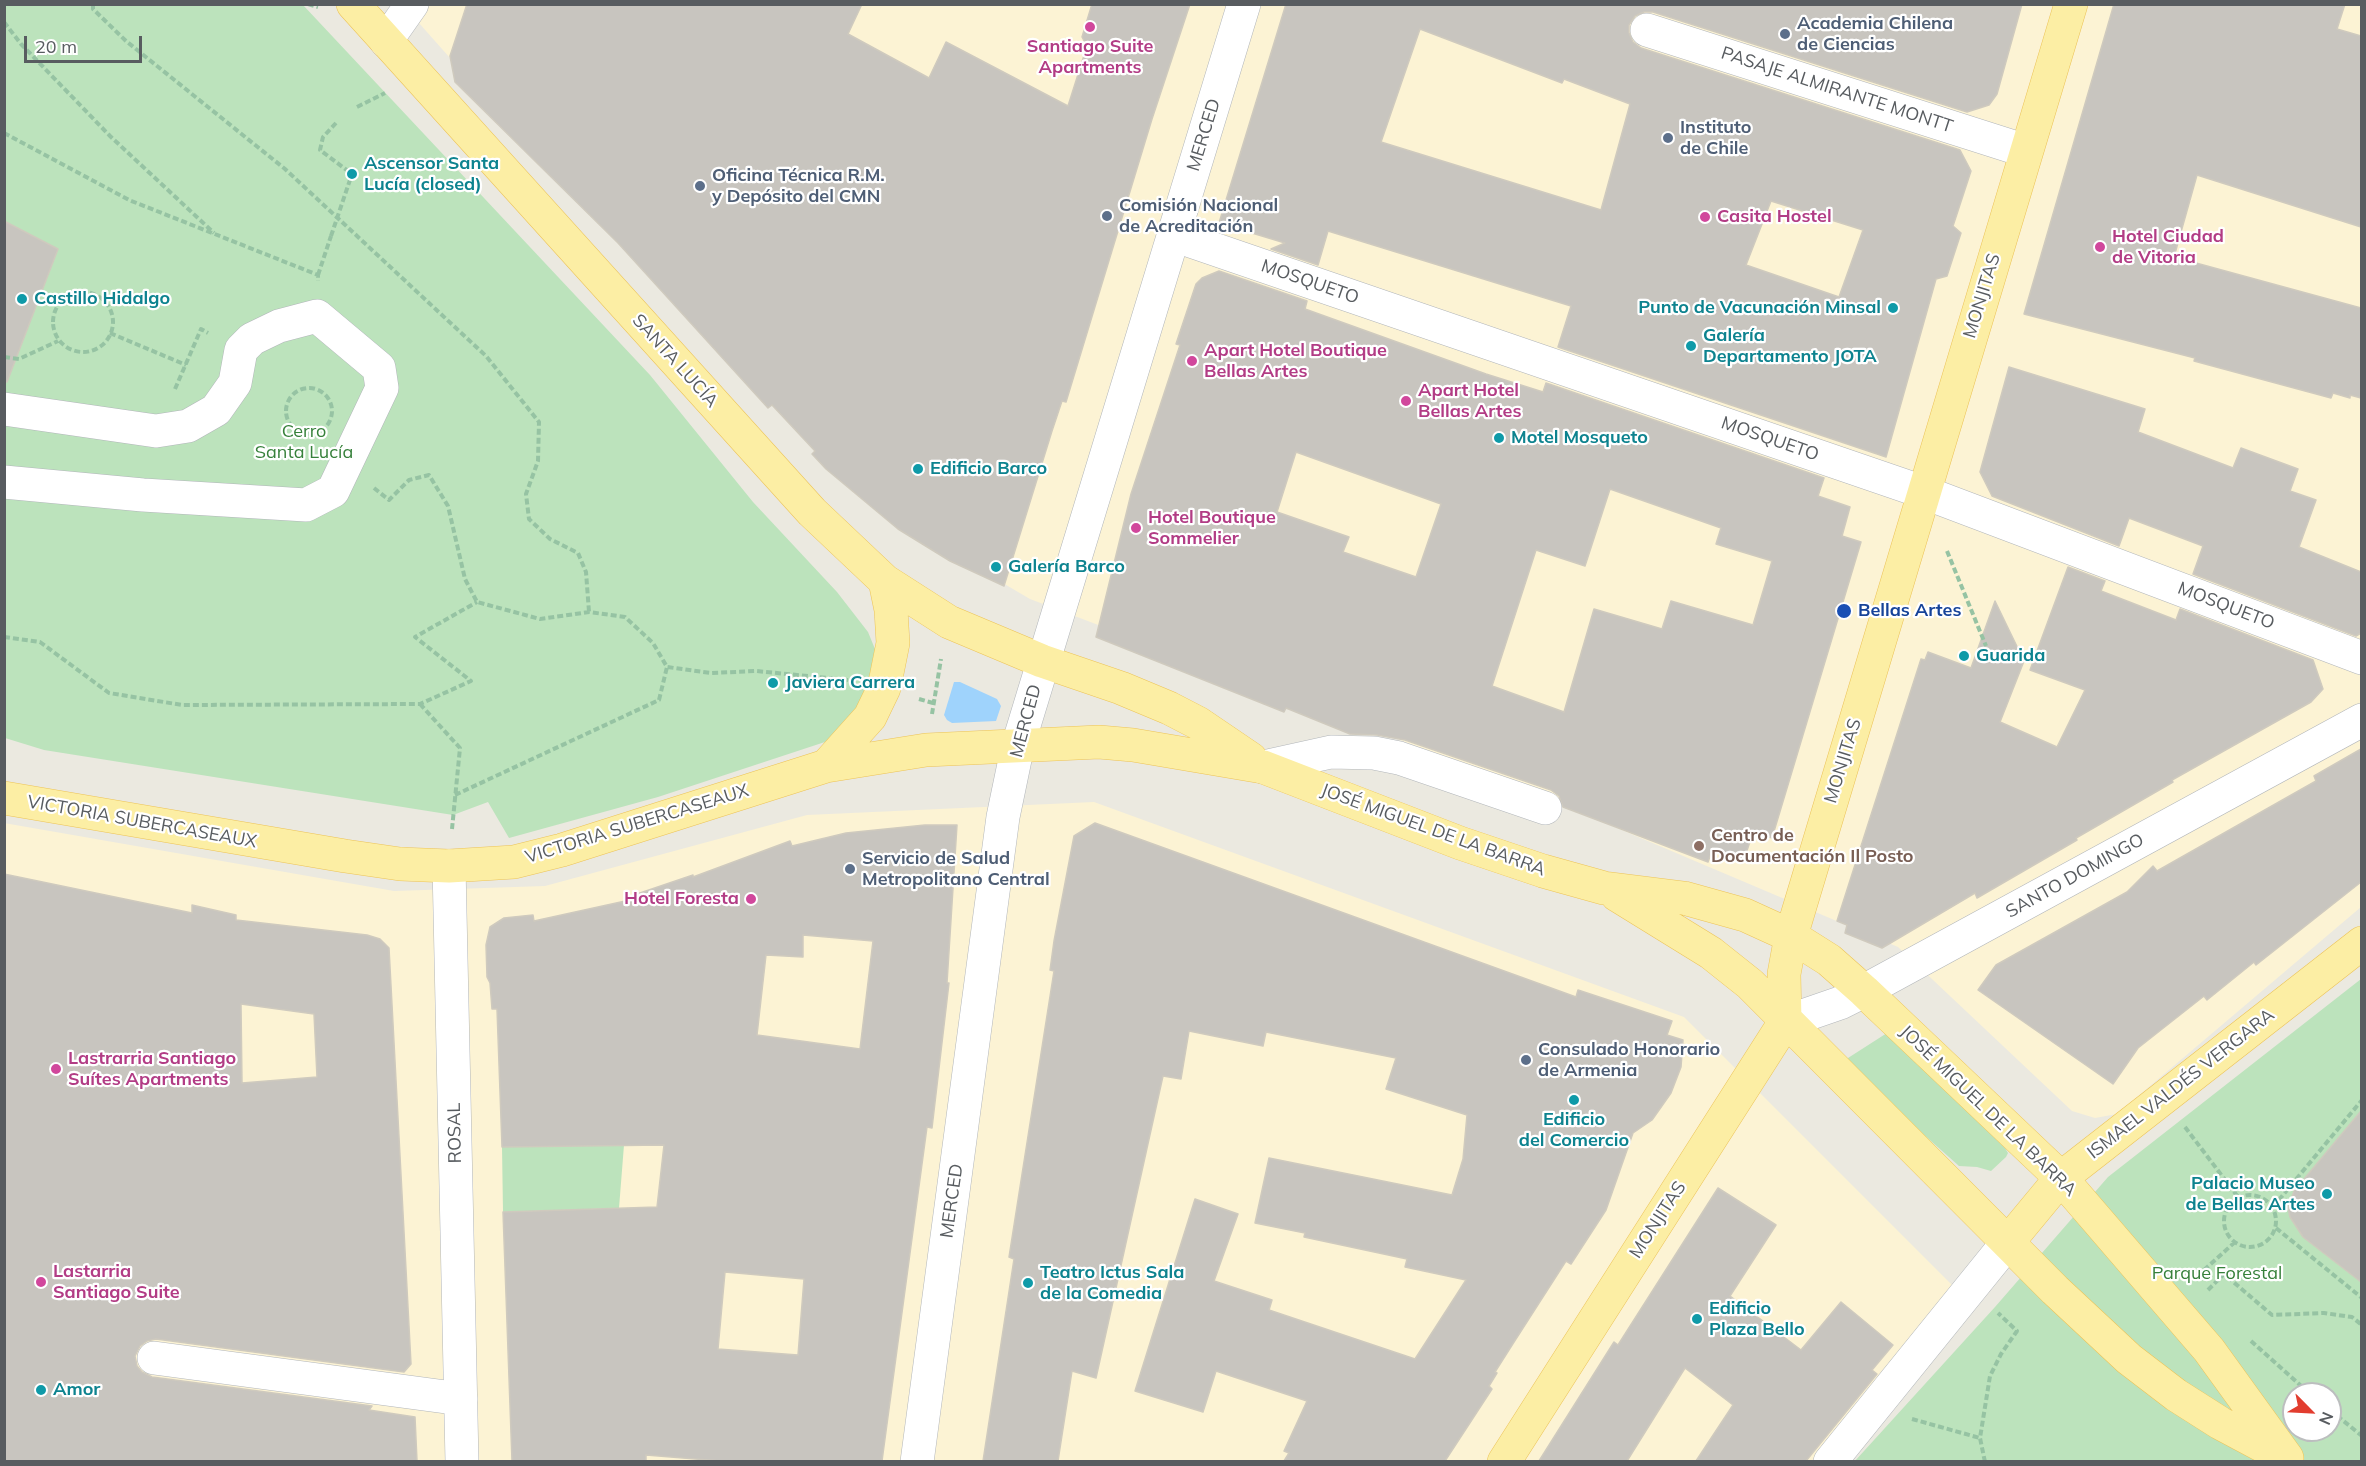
<!DOCTYPE html>
<meta charset="utf-8">
<style>
body{margin:0}
#map{position:relative;width:2366px;height:1466px;overflow:hidden;background:#ebe9e0;font-family:Mulish,sans-serif}
canvas{display:block}
.frame{position:absolute;inset:0;border:6px solid #585c60;pointer-events:none}
.north{position:absolute;left:2282px;top:1382px;width:60px;height:60px;box-sizing:border-box;background:#fff;border:2px solid #bcbebf;border-radius:50%;rotate:114deg;font-size:16px;font-weight:700;line-height:24px;text-align:center;color:#585c60}
.north::after{content:'';display:block;margin:auto;width:21px;height:27px;background:#e23d2f;clip-path:polygon(50% 0,100% 100%,50% 72%,0 100%)}
.scale{position:absolute;left:24px;top:36px;width:118px;height:27px;box-sizing:border-box;border:3px solid #585c60;border-top:0;padding-left:8px;font-size:18px;line-height:21px;white-space:nowrap;color:#585c60;-webkit-text-stroke:4px #fff;paint-order:stroke}
</style>
<div id="map">
<canvas width="2366" height="1466"></canvas>
<div class="frame"></div>
<div class="north">N</div>
<div class="scale">20 m</div>
</div>
<script>
const c = document.querySelector('canvas').getContext('2d');
c.lineJoin = 'round';
function fill(path, color) { c.fillStyle = color; c.fill(path, 'evenodd'); }
const shape = rows => new Path2D(rows.map(r => 'M' + r).join(''));
function trace(path, color, width, dash) { c.strokeStyle = color; c.lineWidth = width; c.lineCap = dash ? 'butt' : 'round'; c.setLineDash(dash || []); c.stroke(path); }
function label(font, color, halo, rows, align = 'center') {
  c.font = font + ' Mulish,sans-serif'; c.lineWidth = 4.5; c.setLineDash([]); c.textBaseline = 'middle'; c.strokeStyle = halo; c.fillStyle = color; for (const [text, x, y, turn = 0] of rows) {
    c.save(); c.translate(x, y); c.rotate((+turn || 0) * Math.PI / 180); c.textAlign = isNaN(turn) ? turn : align; if (halo) c.strokeText(text, 0, 0); c.fillText(text, 0, 0); c.restore();
  }
}
fill(shape([
 [403,5,2361,5,2361,907,2117,1114,2095,1118,2072,1111,1898,947,1492,775,1030,599,897,521,513,129],
 [1094,802,1684,1017,1955,1288,1814,1461,5,1461,4,823,394,891,545,886,807,815]
]), '#fcf3d4');
fill(shape([
 [4,5,303,5,650,375,753,502,837,592,868,632,877,654,878,682,834,739,658,797,509,838,488,802,453,815,44,750,5,738],
 [2361,979,2361,1461,1854,1462,1995,1307,2108,1177],
 [2294,1394,2330,1394,2330,1430,2294,1430],
 [1887,1033,2005,1148,2008,1153,2006,1157,1991,1171,1977,1167,1959,1166,1849,1068,1848,1058],
 [624,1145,619,1208,503,1212,502,1147]
]), '#bce3bc');
fill(shape([
 [954,682,960,682,997,699,1001,706,996,721,952,723,947,720,944,715]
]), '#9fd3fc');
const building = shape([
 [467,4,862,4,848,34,929,78,946,42,1068,106,1087,46,1082,37,1092,4,1190,4,1152,119,1066,402,1062,401,1052,431,1004,586,950,561,898,529,826,469,812,454,815,451,772,405,768,408,618,243,455,82,450,56,467,4],
 [1286,4,2022,4,1997,94,1989,105,1967,112,1653,12,1644,12,1635,16,1629,25,1629,33,1633,42,1641,48,1960,150,1971,171,1953,226,1961,233,1947,276,1936,279,1886,457,1558,347,1571,306,1328,231,1318,265,1271,249,1285,243,1219,223,1286,4],
 [1420,29,1562,83,1564,79,1630,104,1601,210,1381,142,1420,29],
 [1771,201,1863,230,1839,297,1746,265,1771,201],
 [2114,4,2345,4,2337,29,2361,36,2361,227,2197,175,2174,257,2361,308,2361,398,2350,395,2350,398,2333,393,2331,398,2194,361,2195,358,2024,314,2114,4],
 [4,221,58,249,7,382,4,382,4,221],
 [1219,271,1307,301,1305,309,1486,374,1543,392,1546,383,1824,478,1818,496,1850,507,1842,536,1861,542,1772,838,1753,832,1744,860,1713,848,1708,862,1563,807,1559,796,1551,790,1405,740,1377,735,1350,734,1286,708,1284,712,1096,637,1131,494,1180,345,1176,344,1196,284,1202,278,1219,271],
 [1296,452,1441,504,1416,577,1343,552,1349,537,1277,512,1296,452],
 [1610,489,1721,528,1716,544,1772,561,1753,625,1671,601,1662,629,1594,609,1564,712,1492,686,1536,550,1585,566,1610,489],
 [2009,367,2145,409,2138,432,2233,468,2241,448,2298,469,2290,491,2316,500,2299,547,2361,572,2361,633,2356,636,2193,574,2203,546,2129,518,2119,546,1992,496,1980,472,2009,367],
 [2068,567,2105,581,2101,591,2176,620,2180,609,2313,660,2323,689,2311,702,2172,780,2173,782,2076,838,2077,840,1977,898,1975,893,1882,948,1845,933,1847,925,1837,921,1921,659,1925,660,1928,652,1971,668,1995,601,2024,661,2000,722,2057,747,2085,690,2030,670,2068,567],
 [2361,749,2361,882,2256,965,2254,962,2207,1000,2204,996,2138,1048,2113,1084,1978,990,1996,965,2127,892,2153,866,2157,871,2316,781,2314,776,2361,749],
 [1095,823,1576,997,1578,990,1672,1021,1667,1035,1683,1040,1681,1067,1671,1093,1652,1120,1633,1133,1606,1210,1571,1264,1566,1261,1514,1342,1495,1372,1497,1373,1489,1386,1492,1389,1445,1461,1284,1461,1289,1453,1284,1451,1307,1401,1216,1371,1203,1412,1135,1391,1195,1199,1238,1214,1214,1281,1272,1300,1269,1310,1415,1359,1466,1280,1405,1267,1407,1259,1304,1237,1305,1233,1255,1223,1269,1158,1452,1195,1463,1159,1467,1115,1386,1089,1396,1058,1266,1032,1263,1046,1189,1031,1181,1079,1163,1076,1096,1378,1072,1371,1058,1461,983,1461,1014,1259,1009,1257,1054,971,1050,970,1054,941,1074,836,1095,823],
 [925,825,957,825,947,983,949,983,932,1128,927,1127,882,1461,720,1461,646,1455,646,1461,512,1461,503,1212,657,1207,664,1145,502,1147,497,1009,492,1009,490,983,487,977,486,945,490,927,504,918,533,915,534,921,639,898,637,894,693,875,693,877,790,841,792,846,846,833,925,825],
 [803,935,873,941,860,1049,757,1035,766,955,803,957,803,935],
 [725,1272,804,1279,798,1355,718,1349,725,1272],
 [4,874,192,913,192,905,236,915,236,920,367,935,380,939,389,948,411,1364,404,1372,156,1339,147,1341,140,1346,135,1356,137,1366,142,1372,152,1377,372,1406,369,1410,415,1417,417,1461,4,1461,4,874],
 [241,1004,314,1014,317,1077,242,1083,241,1004],
 [2361,1111,2361,1282,2303,1237,2290,1217,2288,1208,2294,1191,2361,1111],
 [1718,1188,1776,1225,1730,1296,1801,1350,1841,1302,1893,1345,1872,1370,1877,1374,1806,1461,1696,1461,1733,1405,1685,1368,1627,1461,1539,1461,1614,1342,1618,1345,1718,1188]
]);
fill(building, '#c8c5bf');
trace(building, '#cfcabe', 1.5);
const minor = shape([
 [1647,30,2026,151],
 [386,41,412,4],
 [1173,235,1923,492,2362,658],
 [4,409,156,431,188,426,216,410,235,383,241,350,252,339,279,326,317,316,379,368,382,388,333,491,306,505,143,495,4,482],
 [1263,767,1331,752,1374,753,1399,758,1545,808],
 [449,866,462,1462],
 [1785,1022,1840,1003,1864,991,2362,720],
 [154,1358,461,1399],
 [917,1462,1003,817,1018,745,1244,4],
 [1830,1462,2008,1242]
]);
const major = shape([
 [353,4,812,512,885,581,949,622,1042,661,1121,688,1169,708,1198,723,1251,759],
 [826,766,870,717,884,688,893,643,891,610,885,581],
 [4,798,345,856,400,864,449,866,514,862,562,850,826,766,926,750,1099,742,1133,745,1263,767,1460,843,1543,871,1604,888,1684,898,1745,915,1791,936,1829,960,1864,991,2061,1178,2209,1350,2287,1458],
 [1617,895,1711,953,1750,984,2055,1290,2129,1359,2176,1395,2220,1423,2282,1456],
 [2008,1242,2061,1178,2362,943],
 [1504,1462,1785,1022,1784,974,1791,936,2071,4]
]);
trace(minor, '#b2b6ba', 34);
trace(major, '#ecc358', 34);
trace(shape([
 [93,4,93,9,126,41,285,169,486,356,539,422,538,461,526,494,529,519,550,539,578,553,586,572,589,612],
 [308,4,318,7],
 [4,22,21,44,110,136,214,233],
 [357,107,385,93],
 [336,123,323,137,320,150,352,174],
 [4,133,129,200,318,275,318,281],
 [318,275,331,236],
 '53 322a30 30 0 1 1 60 0a30 30 0 1 1-60 0Z',
 [110,333,186,365],
 [4,357,19,359,58,341],
 '286 411a23 23 0 1 1 46 0a23 23 0 1 1-46 0Z',
 [175,389,201,329,208,333],
 [374,488,389,500,409,480,429,475,448,506,465,579,477,602,540,619,589,612,625,617,653,643,667,667,711,673,756,671,848,680],
 [1947,551,1986,646],
 [4,637,40,642,109,693,182,705,420,704,471,681,415,637,477,602],
 [919,699,933,703],
 [420,704,460,748,452,829],
 [932,714,941,659],
 [455,795,659,700,667,667],
 [2185,1127,2238,1197],
 '2224 1221a26 26 0 1 1 52 0a26 26 0 1 1-52 0Z',
 [2273,1207,2362,1100],
 [2276,1228,2362,1298],
 [2204,1270,2235,1242],
 [2208,1290,2224,1274,2272,1315,2324,1313,2352,1317,2362,1325],
 [2251,1341,2310,1394],
 [2330,1410,2362,1436],
 [1912,1419,1980,1438],
 [1985,1462,1980,1438,1990,1376,2001,1354,2017,1331,1998,1313]
]), '#96c3a3', 4, [6, 3]);
trace(minor, '#fff', 33);
trace(major, '#fceea4', 33);
trace(shape([
 [331,236,352,174]
]), '#96c3a3', 4, [6, 3]);
for (const [x, y, r, color] of [
 [1090,27,6,"#d1479c"],
 [1785,34,6,"#5c6f8a"],
 [1668,138,6,"#5c6f8a"],
 [352,174,6,"#0f9aa8"],
 [700,186,6,"#5c6f8a"],
 [1107,216,6,"#5c6f8a"],
 [1705,217,6,"#d1479c"],
 [2100,247,6,"#d1479c"],
 [22,299,6,"#0f9aa8"],
 [1893,308,6,"#0f9aa8"],
 [1691,346,6,"#0f9aa8"],
 [1192,361,6,"#d1479c"],
 [1406,401,6,"#d1479c"],
 [1499,438,6,"#0f9aa8"],
 [918,469,6,"#0f9aa8"],
 [1136,528,6,"#d1479c"],
 [996,567,6,"#0f9aa8"],
 [1844,611,8,"#1a4fb4"],
 [1964,656,6,"#0f9aa8"],
 [773,683,6,"#0f9aa8"],
 [1699,846,6,"#8d6e63"],
 [850,869,6,"#5c6f8a"],
 [751,899,6,"#d1479c"],
 [1526,1060,6,"#5c6f8a"],
 [56,1069,6,"#d1479c"],
 [1574,1100,6,"#0f9aa8"],
 [2327,1194,6,"#0f9aa8"],
 [41,1282,6,"#d1479c"],
 [1028,1283,6,"#0f9aa8"],
 [1697,1319,6,"#0f9aa8"],
 [41,1390,6,"#0f9aa8"]
]) { const dot = new Path2D(); dot.arc(x, y, r, 0, 2 * Math.PI); c.fillStyle = color; c.fill(dot); trace(dot, '#fff', 2); }
label('bold 18px', '#4e5e75', '#fff', [
 ["Academia Chilena",1797,24],
 ["de Ciencias",1797,45],
 ["Instituto",1680,128],
 ["de Chile",1680,149],
 ["Oficina Técnica R.M.",712,176],
 ["y Depósito del CMN",712,197],
 ["Comisión Nacional",1119,206],
 ["de Acreditación",1119,227],
 ["Servicio de Salud",862,859],
 ["Metropolitano Central",862,880],
 ["Consulado Honorario",1538,1050],
 ["de Armenia",1538,1071]
], 'left');
label('bold 18px', '#b23c85', '#fff', [
 ["Santiago Suite",1090,47,"center"],
 ["Apartments",1090,68,"center"],
 ["Casita Hostel",1717,217],
 ["Hotel Ciudad",2112,237],
 ["de Vitoria",2112,258],
 ["Apart Hotel Boutique",1204,351],
 ["Bellas Artes",1204,372],
 ["Apart Hotel",1418,391],
 ["Bellas Artes",1418,412],
 ["Hotel Boutique",1148,518],
 ["Sommelier",1148,539],
 ["Hotel Foresta",739,899,"right"],
 ["Lastrarria Santiago",68,1059],
 ["Suítes Apartments",68,1080],
 ["Lastarria",53,1272],
 ["Santiago Suite",53,1293]
], 'left');
label('18px', '#585c60', '#fff', [
 ["PASAJE ALMIRANTE MONTT",1837,90,18],
 ["MERCED",1204,135,-73],
 ["MOSQUETO",1310,282,19],
 ["MONJITAS",1982,296,-73],
 ["SANTA LUCÍA",675,361,48],
 ["MOSQUETO",1770,439,19],
 ["MOSQUETO",2226,606,21],
 ["MERCED",1026,721,-75],
 ["MONJITAS",1843,761,-73],
 ["VICTORIA SUBERCASEAUX",142,822,10],
 ["VICTORIA SUBERCASEAUX",637,824,-17],
 ["JOSÉ MIGUEL DE LA BARRA",1433,830,20],
 ["SANTO DOMINGO",2075,876,-29],
 ["ISMAEL VALDÉS VERGARA",2181,1084,-38],
 ["JOSÉ MIGUEL DE LA BARRA",1988,1111,44],
 ["ROSAL",455,1133,-91],
 ["MERCED",952,1201,-82],
 ["MONJITAS",1658,1220,-57]
]);
label('bold 18px', '#0d838f', '#fff', [
 ["Ascensor Santa",364,164],
 ["Lucía (closed)",364,185],
 ["Castillo Hidalgo",34,299],
 ["Punto de Vacunación Minsal",1881,308,"right"],
 ["Galería",1703,336],
 ["Departamento JOTA",1703,357],
 ["Motel Mosqueto",1511,438],
 ["Edificio Barco",930,469],
 ["Galería Barco",1008,567],
 ["Guarida",1976,656],
 ["Javiera Carrera",785,683],
 ["Edificio",1574,1120,"center"],
 ["del Comercio",1574,1141,"center"],
 ["Palacio Museo",2315,1184,"right"],
 ["de Bellas Artes",2315,1205,"right"],
 ["Teatro Ictus Sala",1040,1273],
 ["de la Comedia",1040,1294],
 ["Edificio",1709,1309],
 ["Plaza Bello",1709,1330],
 ["Amor",53,1390]
], 'left');
label('18px', '#37813b', '#fff', [
 ["Cerro",304,432],
 ["Santa Lucía",304,453],
 ["Parque Forestal",2217,1274]
]);
label('bold 18px', '#164399', '#fff', [
 ["Bellas Artes",1858,611]
], 'left');
label('bold 18px', '#785e54', '#fff', [
 ["Centro de",1711,836],
 ["Documentación Il Posto",1711,857]
], 'left');
</script>
